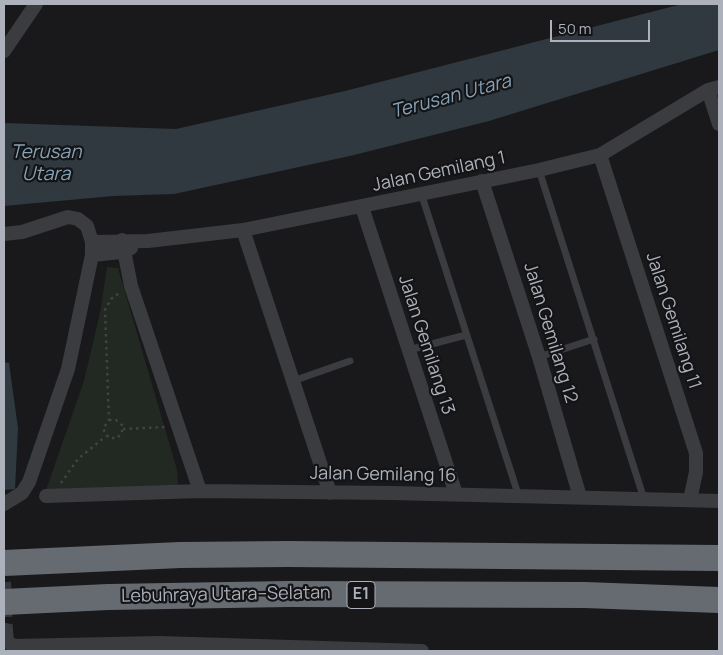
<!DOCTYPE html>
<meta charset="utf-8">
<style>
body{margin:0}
#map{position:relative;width:723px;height:655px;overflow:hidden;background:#19191b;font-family:Manrope,sans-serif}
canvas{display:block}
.frame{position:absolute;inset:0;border:5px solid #acb1bb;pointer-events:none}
.scale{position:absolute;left:550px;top:20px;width:100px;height:22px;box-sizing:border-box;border:2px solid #acb1bb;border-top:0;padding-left:6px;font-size:15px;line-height:18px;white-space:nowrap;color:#acb1bb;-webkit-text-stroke:4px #141416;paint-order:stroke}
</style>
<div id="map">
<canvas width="723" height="655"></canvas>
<div class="frame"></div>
<div class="scale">50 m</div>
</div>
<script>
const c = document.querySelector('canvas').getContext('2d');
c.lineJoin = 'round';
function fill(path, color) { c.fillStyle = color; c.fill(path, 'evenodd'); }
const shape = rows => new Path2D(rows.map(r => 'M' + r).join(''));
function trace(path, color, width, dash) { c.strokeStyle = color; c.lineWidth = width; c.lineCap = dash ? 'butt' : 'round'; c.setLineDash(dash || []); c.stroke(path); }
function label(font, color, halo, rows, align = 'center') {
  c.font = font + ' Manrope,sans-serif'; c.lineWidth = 4.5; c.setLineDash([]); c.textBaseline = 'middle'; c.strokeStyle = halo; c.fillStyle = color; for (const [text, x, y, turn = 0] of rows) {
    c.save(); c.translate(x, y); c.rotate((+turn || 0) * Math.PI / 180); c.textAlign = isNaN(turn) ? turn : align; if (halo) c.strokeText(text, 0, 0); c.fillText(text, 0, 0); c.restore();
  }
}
fill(shape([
 [107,267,118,268,177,470,178,487,46,490,84,381,100,313]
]), '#212922');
fill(shape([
 [682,4,719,4,719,50,489,121,350,156,174,194,113,196,4,206,4,123,176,129,345,91],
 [4,362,9,363,18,428,15,489,4,490]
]), '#2f393f');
trace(shape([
 [4,582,6,630]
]), '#36373b', 14, [14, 7]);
trace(shape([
 [109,420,116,420,122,425,122,433,117,438,109,438,103,429,109,420,105,310,111,299,119,293],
 [123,429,166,427],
 [61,483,78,459,106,436]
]), '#404347', 2.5, [2.5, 4]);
trace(shape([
 [539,170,644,499],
 [422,196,519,497],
 [409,350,466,335],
 [539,357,594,339],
 [293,381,350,361]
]), '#3a3c40', 7);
trace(shape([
 [4,51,36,4],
 [708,90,719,124],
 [600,155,696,453,696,472,690,500],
 [482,181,539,357,580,497],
 [362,207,456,494],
 [243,230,330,493],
 [4,234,22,232,68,217,78,219,87,226,92,242,92,255,68,369,29,482,22,493,4,504],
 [122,240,131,286,200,491],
 [92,242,148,241,243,230,539,170,600,155,708,90,719,87],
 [92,255,121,252,131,248],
 [46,496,200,491,392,493,719,501],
 [6,630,7,641,13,646,159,643,422,651]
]), '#3a3c40', 14);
trace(shape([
 [4,563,180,555,288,554,719,558],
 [4,602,108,597,289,594,585,595,719,600]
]), '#666a71', 26);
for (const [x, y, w] of [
 [361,595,28]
]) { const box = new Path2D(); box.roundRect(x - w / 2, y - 13.5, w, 27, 4); c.fillStyle = '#141416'; c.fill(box); trace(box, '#acb1bb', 1); }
label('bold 16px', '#acb1bb', null, [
 ["E1",361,595]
]);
label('18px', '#acb1bb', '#141416', [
 ["Jalan Gemilang 1",439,172,-12],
 ["Jalan Gemilang 11",673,321,72],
 ["Jalan Gemilang 12",550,333,73],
 ["Jalan Gemilang 13",426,345,72],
 ["Jalan Gemilang 16",383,475,1],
 ["Lebuhraya Utara–Selatan",226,595,-1]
]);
label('italic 19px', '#84a1b5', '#141416', [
 ["Terusan Utara",451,97,-15],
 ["Terusan",46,153],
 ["Utara",46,175]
]);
</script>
